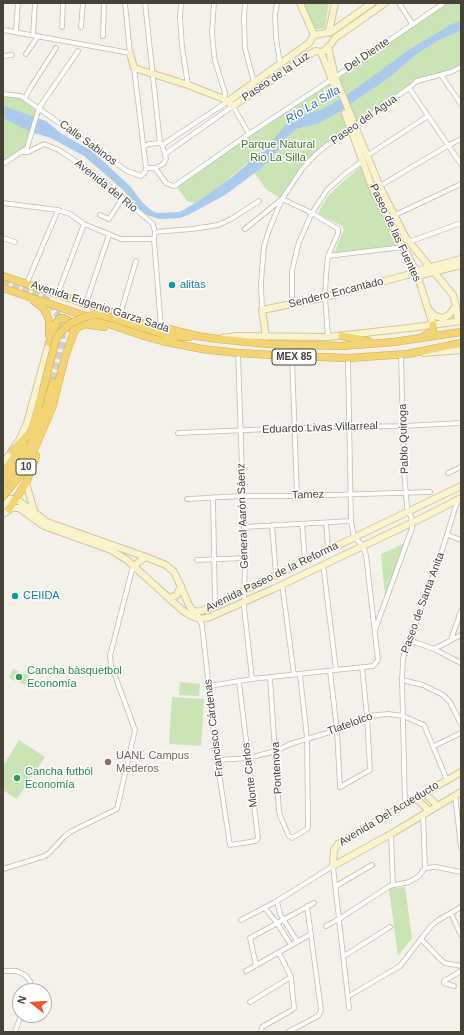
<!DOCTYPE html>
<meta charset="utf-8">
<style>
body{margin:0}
#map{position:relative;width:464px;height:1035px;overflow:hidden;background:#f3f1e9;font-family:Arial,sans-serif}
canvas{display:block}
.frame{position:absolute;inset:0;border:4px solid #464238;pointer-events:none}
.north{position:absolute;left:12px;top:983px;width:40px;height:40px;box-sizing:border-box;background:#fff;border:1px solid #b5b3af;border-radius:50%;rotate:287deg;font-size:11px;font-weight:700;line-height:16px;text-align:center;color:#464238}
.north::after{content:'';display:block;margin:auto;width:14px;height:18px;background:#e9582a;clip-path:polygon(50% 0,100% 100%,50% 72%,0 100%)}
</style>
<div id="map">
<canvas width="464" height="1035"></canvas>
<div class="frame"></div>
<div class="north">N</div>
</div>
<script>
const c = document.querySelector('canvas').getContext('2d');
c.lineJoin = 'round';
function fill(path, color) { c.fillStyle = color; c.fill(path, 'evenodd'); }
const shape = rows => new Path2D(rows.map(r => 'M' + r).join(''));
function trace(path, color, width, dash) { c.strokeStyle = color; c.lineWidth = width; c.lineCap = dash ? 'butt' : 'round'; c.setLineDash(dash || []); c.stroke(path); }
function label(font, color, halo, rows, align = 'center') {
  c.font = font + ' Arial,sans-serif'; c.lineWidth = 3; c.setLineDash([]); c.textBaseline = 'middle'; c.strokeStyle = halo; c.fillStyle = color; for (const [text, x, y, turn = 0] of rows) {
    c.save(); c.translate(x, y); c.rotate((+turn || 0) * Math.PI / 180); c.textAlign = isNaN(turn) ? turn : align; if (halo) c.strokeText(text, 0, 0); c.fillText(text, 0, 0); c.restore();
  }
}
fill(shape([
 [302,3,329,3,325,28,313,30],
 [444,3,461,3,461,67,419,81,342,133,302,169,282,199,267,190,247,163,223,184,201,199,194,203,187,201,176,185],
 [3,94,21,97,36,108,26,145,23,149,3,163],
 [360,167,363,167,374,197,398,242,396,245,337,254,334,253,344,229,342,226,319,214,319,211,328,196,337,187],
 [407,542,387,596,385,595,381,554],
 [13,669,29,676,25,685,9,678],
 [180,682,200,684,199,696,179,695],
 [172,697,204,699,201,746,169,744],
 [19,740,45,757,17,799,3,790,3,766],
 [405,887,412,938,398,956,389,889]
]), '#cbe4b5');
fill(shape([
 [461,21,461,30,435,42,415,55,391,76,339,112,317,124,298,128,294,131,287,137,281,147,272,157,260,169,225,195,188,215,180,218,159,219,147,215,134,205,129,196,122,189,84,156,51,138,31,132,3,118,3,106,46,121,62,134,92,151,130,186,142,202,152,211,157,213,178,212,182,211,201,199,231,178,267,147,288,122,300,115,320,110,333,103,348,94,387,66,407,51,450,25]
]), '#aacbeb');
trace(shape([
 [3,281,39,295,47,300,57,313,61,324,63,341,53,382]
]), '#d0cec6', 7, [7, 3.5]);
const street = shape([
 [181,3,180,17,182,47,188,85],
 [214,3,212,33,214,54,215,61,225,93,224,99],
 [245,3,244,17,245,48,254,82],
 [277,3,275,15,276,38,280,63],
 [399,3,413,25],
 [62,27,63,3],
 [81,27,83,3],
 [3,30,130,53,125,3],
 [16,31,18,3],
 [33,35,35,3],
 [103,36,104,3],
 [26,54,38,36],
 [3,56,12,55],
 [134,68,146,168],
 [441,75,461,104],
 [409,88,461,164],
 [3,94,21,96,127,171,141,176,145,172,146,168,155,168,163,164,166,159,165,154,162,145,160,143,145,3],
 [25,98,31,87,56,48],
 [162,145,227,102],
 [144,146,149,144,160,143],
 [22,152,28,152,44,144,59,150,97,176,153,224,155,232,154,239,161,328],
 [165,154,233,106,249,134],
 [368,155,428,116],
 [3,164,27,148,39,108,78,51],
 [155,168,166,183,173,186,176,185,249,134,331,80,444,3],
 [373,190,449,145,461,139],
 [3,203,58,210,70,214,84,224,121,239,154,239],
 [100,215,109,219,122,199],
 [393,216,461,184],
 [245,229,282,199,312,213,338,229,338,233,328,256,326,276,325,296,328,337],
 [155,232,192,229,218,225,231,219,259,201],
 [3,238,15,242],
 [409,242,461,223],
 [328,256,403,247],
 [27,283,58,210],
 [58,293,84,224],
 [86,303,109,235],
 [292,304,292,271,295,258,299,242,312,213,327,190,346,173,363,161],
 [262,310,261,283,264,246,269,230,282,199,302,169,315,155,327,145,409,88,417,81,451,72,461,67],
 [120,315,136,261],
 [238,353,245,558,244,607,252,679],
 [292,356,297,496],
 [178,433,294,428,403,426,461,423],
 [448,473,461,467],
 [213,497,215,605],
 [187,499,242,496,297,496,430,492],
 [326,523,328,549],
 [302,524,305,561],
 [272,525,276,575],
 [244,527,351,521],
 [448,535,461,540],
 [197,560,245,558],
 [323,564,336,670],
 [282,584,294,675],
 [197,612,202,625,217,760,230,845,256,841,258,838,239,682],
 [375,630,412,528,412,520,407,507,404,470,401,354],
 [409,640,434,649,461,663],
 [451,640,461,611],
 [434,649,461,635],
 [330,671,337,730,340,787,370,770,367,716,362,667],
 [270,678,279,812,281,818,289,836,292,838,307,829,308,827,307,738,300,675],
 [402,680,423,685,443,695,450,702,461,724],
 [209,686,252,679,373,666,378,660,366,555,363,546,354,537,351,521,348,358],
 [434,746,461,733],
 [217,760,248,758,276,751,290,744,337,730,367,716,388,714,403,716,424,725,447,780],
 [455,795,461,848],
 [405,804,402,680,403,658,441,554,458,499],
 [423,814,425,868],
 [391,834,393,885],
 [3,869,45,856,50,852,65,836,72,831,117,809,135,730,111,665,110,656,133,566],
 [336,886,372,865],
 [277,901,280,914,297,941],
 [265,908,277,923,291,945],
 [451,913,461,935],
 [241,920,277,901,333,866,349,1008],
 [326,926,339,919,390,886,409,882,419,876,425,868,436,867,461,872],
 [421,939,441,960,445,963,461,966],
 [344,956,390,927],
 [256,965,250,938,314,903],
 [3,971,17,971,25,975,30,981,29,991],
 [246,971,311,934],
 [454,986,444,983,444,981,461,971],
 [349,996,400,966,431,926,437,921,461,907],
 [250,1002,291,977],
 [15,1032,21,1015],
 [261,1032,262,1027,292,1010,294,1008,291,977,279,953],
 [288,1032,318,1016,321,1010,307,906]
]);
const secondary = shape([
 [300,3,314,35],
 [329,31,335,3],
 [328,47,335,77,380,187,406,238,453,295,456,306,458,321],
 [321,52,337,93],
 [130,53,134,68,188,85,224,99,233,106,315,51,321,52,324,51,331,44,335,38,385,3],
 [227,102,309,43,314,35,331,32,372,3],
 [345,113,373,190,416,271,433,325],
 [414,275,417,276,461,265],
 [429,310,435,316,443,318,449,315,456,306],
 [266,337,262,310,321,298,411,274,416,271,461,259],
 [222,338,237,336,328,337,409,328,461,321],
 [424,353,461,350],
 [3,464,20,439,27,423,49,343],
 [26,483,35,514],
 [3,506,10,499,16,499,47,522,146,557,166,565,174,572,176,576,189,605,192,610,197,612,204,610,461,486],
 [3,514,12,508,19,508,44,526,111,550,127,560,182,610,191,616,200,619,210,617,273,589,424,517,461,498],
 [133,566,146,557],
 [170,598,177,595,181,586],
 [424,793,438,806],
 [416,798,429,811],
 [333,866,334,850,338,844,461,772],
 [333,866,391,834,461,792]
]);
const highway = shape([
 [3,276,140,322,197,336,218,339,268,344,342,346,394,342,461,332],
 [3,288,144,336,162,341,202,349,238,353,292,356,348,358,408,354,461,343],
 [34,301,43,308,47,315,49,321,49,335],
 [134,325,170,336,189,337],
 [342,336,368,341],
 [424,336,433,331,433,325],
 [49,343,56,323,59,319,63,318,68,320,71,328],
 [45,412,53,382],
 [12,451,30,433,34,423,43,390],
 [3,473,23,445],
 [3,483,19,463,30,446,46,408],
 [3,496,16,481,24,469,36,445,52,408,65,357,74,332,78,327,85,324,104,327],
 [9,509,26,483,36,456]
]);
trace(street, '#bebaac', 5.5);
trace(secondary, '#cfc69c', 8);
trace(highway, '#d2ab45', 8);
trace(street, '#fff', 4);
trace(secondary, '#fbf3cc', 6);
trace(highway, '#f3d475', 7);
const highwayBridge = shape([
 [43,390,56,339,61,332,71,323,85,317,96,314,113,318,134,325]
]);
trace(highwayBridge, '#d2ab45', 8, []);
trace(highwayBridge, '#f3d475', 7);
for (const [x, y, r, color] of [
 [172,285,4,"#0f9aa8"],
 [15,596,4,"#0f9aa8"],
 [19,677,4,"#2e9e5b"],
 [108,762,4,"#8d6e63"],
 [17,778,4,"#2e9e5b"]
]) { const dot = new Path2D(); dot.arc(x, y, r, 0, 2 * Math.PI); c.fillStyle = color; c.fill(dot); trace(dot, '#fff', 1.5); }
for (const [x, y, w] of [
 [294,357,44],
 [26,467,20]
]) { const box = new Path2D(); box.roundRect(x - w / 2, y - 8, w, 16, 3); c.fillStyle = '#fff'; c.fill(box); trace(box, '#464238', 1); }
label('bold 10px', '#464238', null, [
 ["MEX 85",294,357],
 ["10",26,467]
]);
label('11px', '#464238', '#fff', [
 ["Del Diente",367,55,-34],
 ["Paseo de la Luz",276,77,-34],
 ["Paseo del Agua",364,120,-35],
 ["Calle Sabinos",88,143,36],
 ["Avenida del Rio",106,186,39],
 ["Paseo de las Fuentes",395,233,65],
 ["Sendero Encantado",336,293,-14],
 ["Avenida Eugenio Garza Sada",100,307,18],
 ["Eduardo Livas Villarreal",320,428,-2],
 ["Pablo Quiroga",404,439,-92],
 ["Tamez",308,495,-2],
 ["General Aarón Sáenz",243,516,-92],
 ["Avenida Paseo de la Reforma",272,577,-26],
 ["Paseo de Santa Anita",423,603,-70],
 ["Tlatelolco",350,724,-20],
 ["Francisco Cárdenas",214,728,-97],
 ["Pontenova",277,768,-93],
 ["Monte Carlos",250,775,-97],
 ["Avenida Del Acueducto",389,814,-31]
]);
label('11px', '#43742f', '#fff', [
 ["Parque Natural",278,145],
 ["Rio La Silla",278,158]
]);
label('11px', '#0d838f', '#fff', [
 ["alitas",180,285],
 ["CEIIDA",23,596]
], 'left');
label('11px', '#27864d', '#fff', [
 ["Cancha bàsquetbol",27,671],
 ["Economía",27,684],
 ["Cancha futból",25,772],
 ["Economía",25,785]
], 'left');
label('11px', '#785e54', '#fff', [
 ["UANL Campus",116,756],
 ["Mederos",116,769]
], 'left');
label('italic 12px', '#3970ab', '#fff', [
 ["Río La Silla",313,105,-31]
]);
</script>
